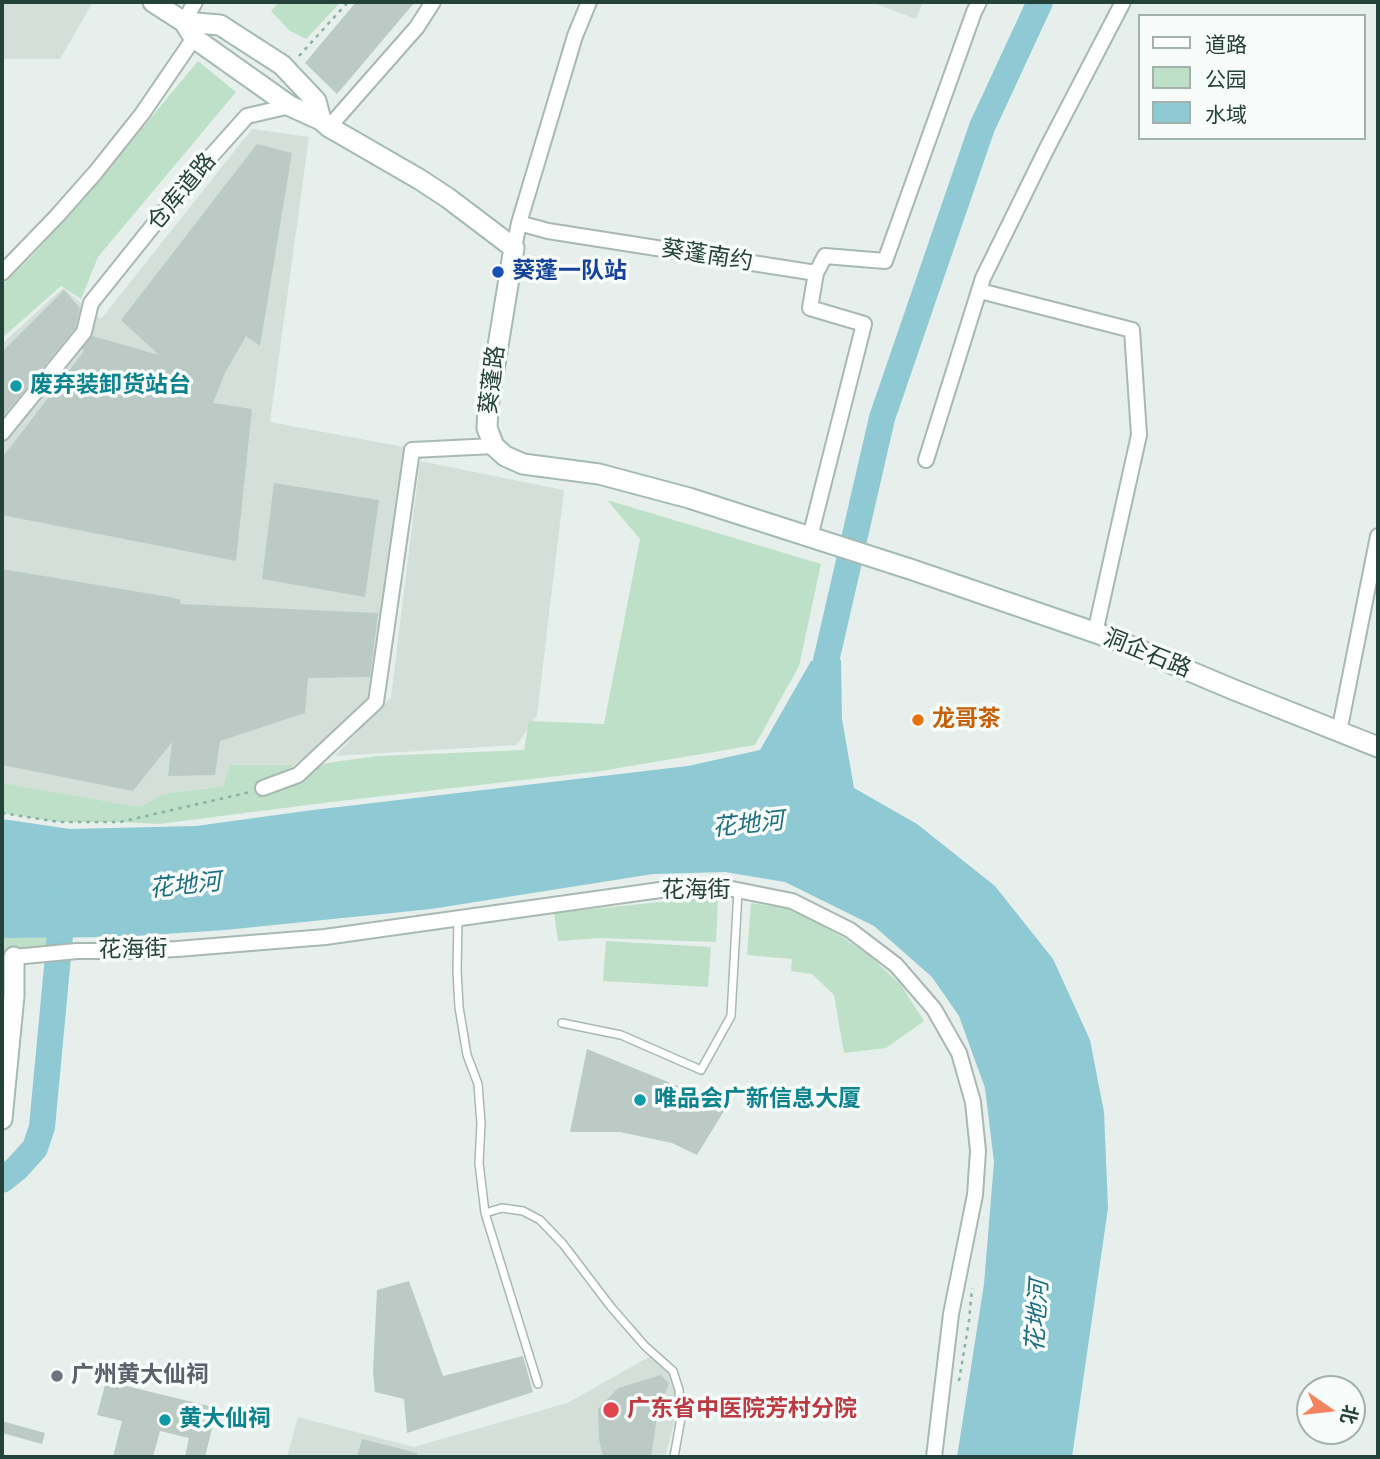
<!DOCTYPE html>
<meta charset="utf-8">
<style>
body{margin:0}
#map{position:relative;width:1380px;height:1459px;overflow:hidden;background:#e6efeb;font-family:Manrope,"Noto Sans SC",sans-serif}
canvas{display:block}
.frame{position:absolute;inset:0;border:4px solid #24423a;pointer-events:none}
.legend{position:absolute;left:1138px;top:14px;width:228px;height:126px;box-sizing:border-box;background:#f7fbf9;border:2px solid #a3b1ad;margin:0;padding:9px 12px;list-style:none;font-size:21px;color:#24423a}
.legend li{display:flex;align-items:center;gap:14px;height:35px}
.legend b{width:35px;border:2px solid #a3b1ad}
.north{position:absolute;left:1296px;top:1375px;width:70px;height:70px;box-sizing:border-box;background:#f7fbf9;border:2px solid #a3b1ad;border-radius:50%;rotate:104deg;font-size:19px;font-weight:700;line-height:28px;text-align:center;color:#24423a}
.north::after{content:'';display:block;margin:auto;width:24px;height:32px;background:#f4845f;clip-path:polygon(50% 0,100% 100%,50% 72%,0 100%)}
</style>
<div id="map">
<canvas width="1380" height="1459"></canvas>
<div class="frame"></div>
<ul class="legend">
<li><b style="height:9px;background:#fff"></b>道路</li>
<li><b style="height:19px;background:#bfe0c8"></b>公园</li>
<li><b style="height:19px;background:#8ec9d4"></b>水域</li>
</ul>
<div class="north">北</div>
</div>
<script>
const c = document.querySelector('canvas').getContext('2d');
c.lineJoin = 'round';
function fill(path, color) { c.fillStyle = color; c.fill(path, 'evenodd'); }
const shape = rows => new Path2D(rows.map(r => 'M' + r).join(''));
function trace(path, color, width, dash) { c.strokeStyle = color; c.lineWidth = width; c.lineCap = dash ? 'butt' : 'round'; c.setLineDash(dash || []); c.stroke(path); }
function label(font, color, halo, rows, align = 'center') {
  c.font = font + ' Manrope,"Noto Sans SC",sans-serif'; c.lineWidth = 7; c.setLineDash([]); c.textBaseline = 'middle'; c.strokeStyle = halo; c.fillStyle = color; for (const [text, x, y, turn = 0] of rows) {
    c.save(); c.translate(x, y); c.rotate((+turn || 0) * Math.PI / 180); c.textAlign = isNaN(turn) ? turn : align; if (halo) c.strokeText(text, 0, 0); c.fillText(text, 0, 0); c.restore();
  }
}
fill(shape([
 [2,2,93,2,60,59,2,59],
 [871,2,923,2,916,19],
 [252,129,309,137,270,422,404,447,376,702,294,765,231,765,223,786,162,794,140,807,2,783,2,344,63,288,101,319],
 [420,461,564,490,537,715,517,745,335,756,391,697],
 [651,1356,684,1386,665,1457,287,1457,298,1417,414,1447,567,1403]
]), '#d4dfda');
fill(shape([
 [279,2,341,2,306,39,290,31,271,11],
 [198,61,236,92,98,257,81,299,61,286,2,338,2,285,29,259,81,202],
 [607,500,821,564,799,666,755,745,601,771,331,802,159,824,120,822,59,822,2,813,2,783,140,807,162,794,223,786,230,765,294,765,267,787,327,763,377,756,524,750,529,721,604,724,640,539],
 [718,896,716,942,601,938,558,941,554,913],
 [751,903,791,909,841,936,871,957,901,985,924,1021,886,1048,844,1053,834,995,812,974,791,971,792,959,747,955],
 [53,937,55,950,2,951,2,938],
 [606,941,711,947,708,987,603,981]
]), '#bfe0c8');
fill(shape([
 [841,660,842,719,854,788,917,824,995,886,1053,959,1090,1040,1104,1112,1108,1208,1072,1457,957,1457,984,1284,994,1162,985,1088,959,1016,932,977,874,926,785,882,725,872,653,874,431,909,225,930,120,937,2,938,2,819,70,829,196,826,313,810,688,766,760,750,811,661]
]), '#8ec9d4');
trace(shape([
 [819,695,826,661,882,418,982,127,1040,2],
 [2,1180,17,1168,35,1148,42,1127,63,903]
]), '#8ec9d4', 26);
fill(shape([
 [356,2,415,2,337,94,305,63],
 [257,144,292,153,260,346,246,336,225,373,213,403,252,409,236,561,2,515,2,458,84,351,82,349,92,336,159,355,121,320],
 [64,290,80,308,75,328,2,418,2,352],
 [274,483,379,500,365,597,262,579],
 [2,569,169,597,181,600,180,604,378,613,370,677,308,678,305,713,220,741,215,775,168,776,172,742,133,791,2,765],
 [587,1049,685,1089,724,1111,697,1155,672,1143,620,1132,570,1132],
 [409,1281,443,1376,523,1356,533,1392,407,1433,404,1399,375,1392,373,1372,377,1290],
 [661,1375,669,1384,658,1410,651,1457,603,1457,599,1439,598,1409,618,1388],
 [106,1381,217,1408,205,1457,185,1457,189,1438,160,1431,153,1457,113,1457,122,1421,97,1415],
 [2,1421,45,1433,42,1444,2,1433],
 [362,1439,417,1453,417,1457,357,1457]
]), '#bbcac4');
const lane = shape([
 [458,919,457,971,459,1007,467,1055,478,1084,481,1124,479,1163,485,1213,538,1384],
 [562,1023,621,1035,701,1070,731,1016,738,891],
 [485,1213,502,1208,523,1211,540,1220,563,1244,611,1307,645,1346,673,1371,679,1390,681,1418,674,1457]
]);
const street = shape([
 [184,22,195,2],
 [329,127,417,27,433,2],
 [519,223,548,231,816,273,825,256,885,261,974,12,979,2],
 [514,248,519,223,575,36,589,2],
 [2,273,57,216,95,173,142,114,194,38],
 [980,291,1132,330,1139,435,1095,633],
 [2,433,84,332,91,303,188,182,247,116,290,106],
 [926,460,983,278,1046,150,1123,2],
 [810,537,864,324,810,308,816,273],
 [1339,732,1378,536],
 [263,788,298,775,376,702,412,450,494,446],
 [14,957,77,951,133,951,177,949,325,937,660,890,722,887,792,901,850,930,896,965,934,1009,959,1053,973,1102,978,1151,975,1195,951,1314,934,1457]
]);
const secondary = shape([
 [153,2,184,22,194,38,290,106,321,120,329,127,419,179,448,198,514,248,488,407,487,428,494,446,505,456,523,464,599,474,689,498,913,570,1111,638,1232,689,1378,747],
 [184,22,220,25,282,65,316,101,321,120],
 [2,1119,14,996,14,957]
]);
trace(lane, '#a8b8b2', 10);
trace(street, '#a8b8b2', 18);
trace(secondary, '#a4bbb3', 23);
trace(shape([
 [299,56,348,2],
 [2,813,59,822,120,822,250,792],
 [959,1381,969,1321,972,1288]
]), '#86b3a5', 2.5, [3.5, 5]);
trace(lane, '#fff', 7);
trace(street, '#fff', 14);
trace(secondary, '#fff', 19);
for (const [x, y, r, color] of [
 [498,272,7,"#1a4fb4"],
 [16,386,7,"#0f9aa8"],
 [918,720,7,"#e8710a"],
 [640,1100,7,"#0f9aa8"],
 [57,1376,7,"#6b7280"],
 [611,1410,9,"#e0444e"],
 [165,1420,7,"#0f9aa8"]
]) { const dot = new Path2D(); dot.arc(x, y, r, 0, 2 * Math.PI); c.fillStyle = color; c.fill(dot); trace(dot, '#f7fbf9', 2.5); }
label('23px', '#24423a', '#f7fbf9', [
 ["仓库道路",182,192,-50],
 ["葵蓬南约",707,256,9],
 ["葵蓬路",493,380,-83],
 ["洞企石路",1147,654,22],
 ["花海街",696,891],
 ["花海街",133,950,-1]
]);
label('bold 23px', '#164399', '#f7fbf9', [
 ["葵蓬一队站",512,272]
], 'left');
label('bold 23px', '#0d838f', '#f7fbf9', [
 ["废弃装卸货站台",30,386],
 ["唯品会广新信息大厦",654,1100],
 ["黄大仙祠",179,1420]
], 'left');
label('bold 23px', '#c56008', '#f7fbf9', [
 ["龙哥茶",932,720]
], 'left');
label('bold 23px', '#5b616d', '#f7fbf9', [
 ["广州黄大仙祠",71,1376]
], 'left');
label('bold 23px', '#be3a42', '#f7fbf9', [
 ["广东省中医院芳村分院",627,1410]
], 'left');
label('italic 24px', '#1c6f80', '#f7fbf9', [
 ["花地河",748,825,-6],
 ["花地河",185,886,-6],
 ["花地河",1038,1316,-86]
]);
</script>
